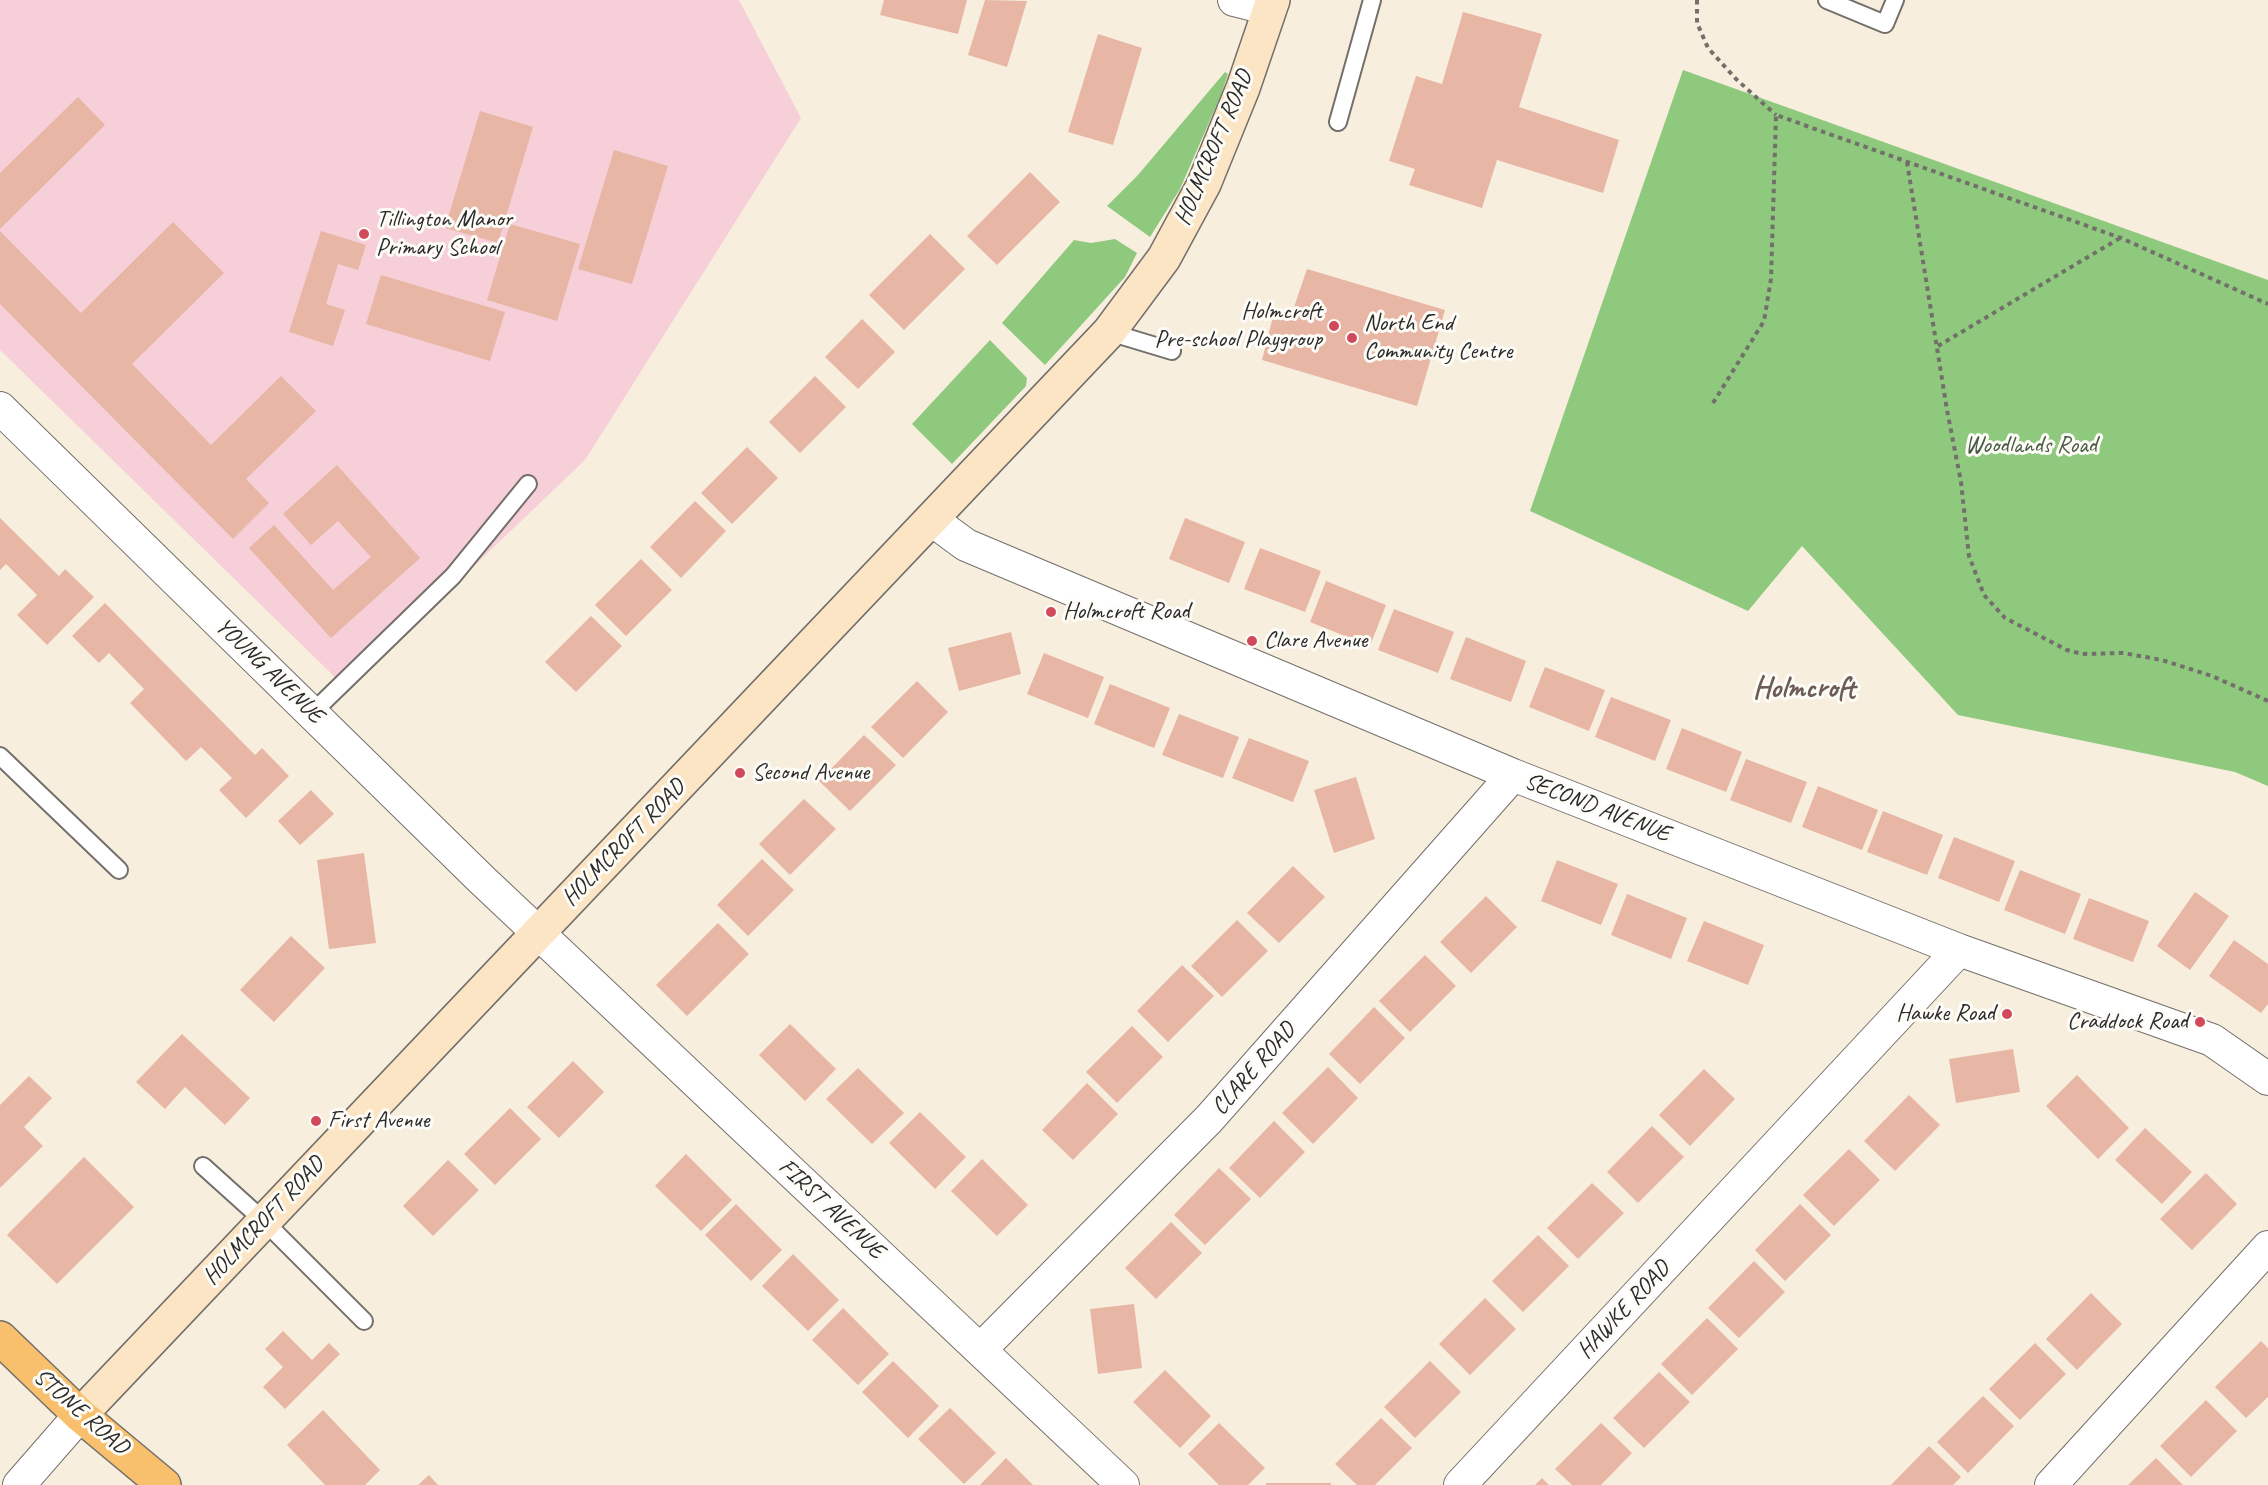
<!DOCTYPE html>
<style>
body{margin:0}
canvas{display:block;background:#f8eede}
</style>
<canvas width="2268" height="1485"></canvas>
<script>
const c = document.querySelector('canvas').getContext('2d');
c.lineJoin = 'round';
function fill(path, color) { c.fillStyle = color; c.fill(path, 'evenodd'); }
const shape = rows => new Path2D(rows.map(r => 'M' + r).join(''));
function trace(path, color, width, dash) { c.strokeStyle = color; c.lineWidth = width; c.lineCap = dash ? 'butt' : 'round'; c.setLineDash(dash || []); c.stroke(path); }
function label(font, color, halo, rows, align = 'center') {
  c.font = font + ' Caveat,sans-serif'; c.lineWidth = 6; c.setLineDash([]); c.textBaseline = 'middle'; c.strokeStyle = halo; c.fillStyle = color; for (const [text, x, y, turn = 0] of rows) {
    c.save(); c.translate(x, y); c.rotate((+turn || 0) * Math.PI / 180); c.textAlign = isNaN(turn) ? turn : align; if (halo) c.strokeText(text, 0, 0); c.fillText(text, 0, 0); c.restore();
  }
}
fill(shape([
 [0,0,739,0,801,118,585,460,346,688,0,350]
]), '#f6cfd8');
fill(shape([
 [1683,70,2268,280,2268,786,2235,772,1958,715,1802,546,1748,611,1530,511],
 [1225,72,1228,74,1221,95,1180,189,1150,237,1107,206,1138,175],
 [1115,239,1137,253,1125,277,1045,365,1002,323,1074,240,1091,243],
 [990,340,1027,378,1026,386,952,464,912,424]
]), '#8ec97e');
fill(shape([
 [884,0,967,0,958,34,880,15],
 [985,0,1027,1,1007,67,968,55],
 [1463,12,1542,34,1519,107,1619,140,1603,193,1497,160,1482,208,1409,185,1415,169,1389,161,1416,76,1442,84],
 [1098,34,1142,48,1113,145,1068,132],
 [78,97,105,125,0,229,0,173],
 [480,111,533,127,498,243,445,228],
 [614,150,668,166,632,284,578,269],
 [1030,172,1060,202,997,265,967,236],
 [173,222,224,273,132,364,211,445,281,376,316,411,246,479,269,503,233,539,0,304,0,231,81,313],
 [510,224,580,244,557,321,487,300],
 [321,231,366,245,358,270,338,264,326,304,345,310,333,346,289,332],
 [930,234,965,269,904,330,869,295],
 [1307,269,1445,310,1417,406,1262,360,1275,309,1292,313],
 [381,275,505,312,490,361,366,324],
 [862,319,895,352,858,389,825,357],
 [815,376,846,407,800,453,769,422],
 [747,447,778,478,732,524,701,493],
 [337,465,420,558,331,638,249,548,274,525,333,590,371,557,338,521,311,545,283,514],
 [695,501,726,531,681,578,650,547],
 [0,518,59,576,65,569,94,597,47,645,17,615,37,595,6,564,0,570],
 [1185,518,1245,542,1229,583,1169,559],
 [1260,548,1321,571,1305,612,1244,589],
 [641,559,672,590,626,636,595,605],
 [1326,581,1386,605,1370,646,1310,622],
 [105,603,255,755,262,748,289,776,246,818,219,790,232,778,201,747,186,761,130,703,144,689,109,653,99,663,72,636],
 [1394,609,1454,632,1438,673,1378,650],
 [591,616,622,646,576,692,545,662],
 [1011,632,1021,674,959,691,948,648],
 [1466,637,1526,661,1511,702,1450,679],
 [1044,653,1104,677,1088,718,1027,694],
 [1545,667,1605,690,1589,731,1529,707],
 [917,681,948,712,903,758,871,727],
 [1110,684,1170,708,1154,748,1094,724],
 [1611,697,1671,720,1655,761,1595,737],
 [1179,714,1239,737,1223,778,1162,755],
 [1682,728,1742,752,1726,792,1666,769],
 [864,735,896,765,850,811,819,781],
 [1249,738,1309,761,1293,802,1232,778],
 [1746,759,1807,782,1791,823,1730,800],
 [1356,777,1375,839,1334,853,1314,790],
 [1818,786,1878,810,1862,850,1802,827],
 [311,790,334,814,300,845,278,821],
 [804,799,836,829,790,875,759,844],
 [1883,811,1943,835,1927,875,1867,852],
 [1954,837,2015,861,1999,902,1938,878],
 [364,853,376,943,329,949,317,860],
 [762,859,794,890,748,936,717,905],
 [1557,860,1618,884,1601,925,1541,901],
 [1293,866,1325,897,1279,943,1247,913],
 [2020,870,2081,894,2065,934,2004,910],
 [2195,892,2229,916,2190,970,2157,946],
 [1627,894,1687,918,1671,959,1611,935],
 [1486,896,1517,927,1471,973,1440,942],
 [2089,898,2149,921,2133,962,2073,939],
 [1237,920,1268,951,1222,997,1191,966],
 [1704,921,1764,945,1748,985,1687,961],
 [718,923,749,954,687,1016,656,985],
 [291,936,325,968,274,1022,240,990],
 [2234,940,2268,964,2268,1004,2261,1013,2209,976],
 [1425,955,1456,986,1410,1032,1379,1001],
 [1182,965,1214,996,1168,1042,1137,1011],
 [1374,1007,1405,1038,1360,1084,1329,1054],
 [790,1024,836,1069,805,1101,759,1055],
 [1132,1026,1163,1057,1117,1103,1086,1072],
 [182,1034,250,1098,225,1125,185,1087,165,1109,136,1082],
 [2013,1049,2020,1092,1956,1103,1949,1059],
 [573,1061,604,1092,559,1138,527,1107],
 [1328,1067,1358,1098,1313,1144,1282,1113],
 [858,1068,904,1113,872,1144,826,1099],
 [1704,1069,1735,1099,1690,1146,1659,1115],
 [2077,1075,2129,1128,2098,1159,2046,1106],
 [29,1076,52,1098,24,1127,43,1146,0,1188,0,1105],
 [1087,1083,1118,1114,1073,1160,1042,1130],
 [1909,1095,1940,1125,1895,1171,1864,1141],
 [510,1108,541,1139,495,1185,464,1154],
 [920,1112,966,1157,935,1189,889,1143],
 [1274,1121,1305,1152,1260,1198,1229,1168],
 [1652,1126,1684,1157,1638,1203,1607,1172],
 [2145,1128,2192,1172,2162,1204,2115,1160],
 [1849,1149,1880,1180,1834,1226,1803,1195],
 [686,1154,732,1200,701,1231,655,1186],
 [84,1157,134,1207,57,1284,7,1235],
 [982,1159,1028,1205,997,1236,951,1191],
 [448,1160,479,1190,433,1236,403,1206],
 [1219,1168,1251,1199,1205,1245,1174,1215],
 [2206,1173,2237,1204,2192,1250,2160,1219],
 [1592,1183,1624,1213,1578,1259,1547,1228],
 [736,1204,782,1250,751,1281,705,1235],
 [1800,1204,1831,1235,1785,1281,1755,1250],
 [1171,1222,1202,1253,1156,1299,1125,1268],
 [1538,1235,1569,1266,1523,1312,1492,1281],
 [793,1254,839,1300,808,1331,762,1286],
 [1754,1261,1785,1292,1739,1338,1708,1308],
 [2091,1293,2122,1324,2077,1370,2046,1339],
 [1485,1298,1516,1329,1470,1375,1439,1344],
 [1134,1304,1142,1368,1098,1374,1090,1309],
 [843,1308,889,1354,858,1385,812,1340],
 [1707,1318,1738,1349,1692,1395,1661,1364],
 [283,1331,312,1360,329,1343,340,1354,285,1409,263,1387,283,1367,265,1349],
 [2261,1341,2268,1348,2268,1397,2246,1418,2215,1387],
 [2035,1343,2066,1374,2020,1420,1989,1389],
 [893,1361,939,1406,908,1438,862,1392],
 [1430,1361,1461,1392,1415,1438,1384,1407],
 [1165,1370,1211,1416,1180,1448,1133,1402],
 [1659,1372,1690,1402,1644,1448,1613,1418],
 [1983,1396,2014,1426,1968,1473,1937,1442],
 [2206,1400,2237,1431,2191,1477,2160,1446],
 [950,1408,996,1453,964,1484,918,1439],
 [323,1410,380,1470,365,1485,325,1485,287,1445],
 [1381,1418,1412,1448,1375,1485,1357,1485,1335,1464],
 [1219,1423,1265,1468,1248,1485,1219,1485,1188,1454],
 [1601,1423,1632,1453,1601,1485,1572,1485,1555,1469],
 [1929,1446,1961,1477,1953,1485,1891,1485],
 [1006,1458,1033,1485,980,1485],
 [2156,1458,2183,1485,2128,1485],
 [429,1475,438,1485,418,1485],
 [1542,1478,1549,1485,1535,1485],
 [1266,1483,1331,1483,1331,1485,1266,1485]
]), '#e7b6a4');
const lane = shape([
 [1827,0,1885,24,1895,0],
 [1338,122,1372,0],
 [1109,332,1172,351],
 [312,713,453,576,528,484],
 [0,756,119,870],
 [203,1166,264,1221,364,1321]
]);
const street = shape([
 [1234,0,1270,9],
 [0,408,480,878,1123,1485],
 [932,520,966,545,1513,775,1959,950,2212,1040,2268,1079],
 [980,1350,1209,1119,1513,775],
 [19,1485,80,1415],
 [1460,1485,1959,950],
 [2051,1485,2268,1247]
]);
const secondary = shape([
 [80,1415,1109,332,1164,258,1204,184,1243,88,1273,0]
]);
const highway = shape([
 [0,1338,80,1415,164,1485]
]);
trace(lane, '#736f6a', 20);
trace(street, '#736f6a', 34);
trace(secondary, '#736f6a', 36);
trace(highway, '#736f6a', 36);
trace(shape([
 [1697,0,1697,23,1708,48,1736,79,1776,115],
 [1907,162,1947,410,1961,482,1969,556,1984,595,2005,618,2067,650,2082,654,2123,653,2162,660,2212,676,2268,701],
 [1938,346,2120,238],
 [1713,403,1764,321,1771,279,1776,115,2121,238,2268,304]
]), '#736f6a', 4, [4.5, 4.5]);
trace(lane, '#fff', 16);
trace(street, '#fff', 32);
trace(secondary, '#fce5c4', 33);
trace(highway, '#f8bf6c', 33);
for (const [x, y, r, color] of [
 [364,234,6,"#d1495b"],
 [1334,326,6,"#d1495b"],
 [1352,338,6,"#d1495b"],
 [1051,612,6,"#d1495b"],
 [1252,641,6,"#d1495b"],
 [740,773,6,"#d1495b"],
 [2007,1014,6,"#d1495b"],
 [2200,1022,6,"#d1495b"],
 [316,1121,6,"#d1495b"]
]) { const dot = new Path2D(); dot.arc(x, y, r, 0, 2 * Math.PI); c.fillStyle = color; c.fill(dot); trace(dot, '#fdfcf7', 2); }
label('24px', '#2b2b2b', '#fdfcf7', [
 ["HOLMCROFT ROAD",1214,148,-67],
 ["YOUNG AVENUE",269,671,44],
 ["SECOND AVENUE",1597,808,21],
 ["HOLMCROFT ROAD",624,843,-46],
 ["CLARE ROAD",1254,1069,-49],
 ["FIRST AVENUE",831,1209,43],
 ["HOLMCROFT ROAD",264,1221,-47],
 ["HAWKE ROAD",1624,1310,-47],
 ["STONE ROAD",81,1412,41]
]);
label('24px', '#2b2b2b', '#fdfcf7', [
 ["Tillington Manor",376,220],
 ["Primary School",376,248],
 ["Holmcroft",1322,312,"right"],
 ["Pre-school Playgroup",1322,340,"right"],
 ["North End",1364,324],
 ["Community Centre",1364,352],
 ["Holmcroft Road",1063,612],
 ["Clare Avenue",1264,641],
 ["Second Avenue",752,773],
 ["Hawke Road",1995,1014,"right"],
 ["Craddock Road",2188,1022,"right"],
 ["First Avenue",328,1121]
], 'left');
label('24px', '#495a44', '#fdfcf7', [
 ["Woodlands Road",2031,446]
]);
label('bold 30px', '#6d5c55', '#fdfcf7', [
 ["Holmcroft",1804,689]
]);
</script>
